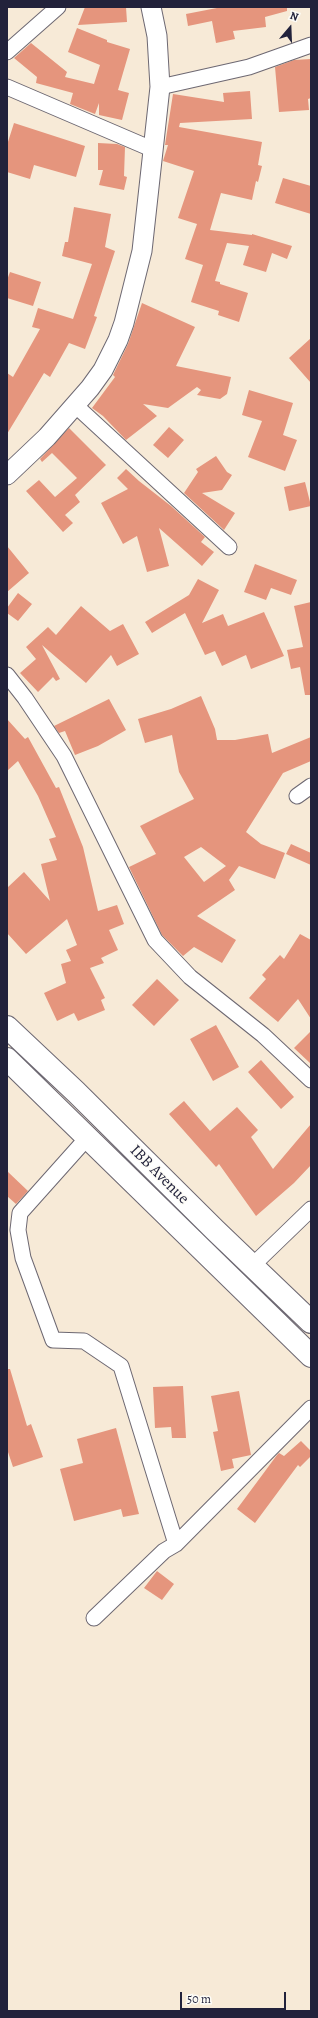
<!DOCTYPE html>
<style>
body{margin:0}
#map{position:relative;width:318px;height:2018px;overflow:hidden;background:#f7ead7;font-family:Alegreya,serif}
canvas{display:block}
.frame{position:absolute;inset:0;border:8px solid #22223b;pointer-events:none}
.north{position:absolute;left:270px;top:8px;width:40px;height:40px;-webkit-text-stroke:3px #fdfcf7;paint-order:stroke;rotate:19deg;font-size:11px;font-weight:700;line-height:16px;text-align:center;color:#22223b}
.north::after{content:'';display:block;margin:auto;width:14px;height:18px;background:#22223b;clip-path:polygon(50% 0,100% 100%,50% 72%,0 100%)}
.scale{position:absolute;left:180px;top:1992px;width:106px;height:18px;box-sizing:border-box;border:2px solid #22223b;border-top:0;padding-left:5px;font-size:12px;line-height:14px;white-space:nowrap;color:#22223b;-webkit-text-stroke:3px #fdfcf7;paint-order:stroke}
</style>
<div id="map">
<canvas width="318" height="2018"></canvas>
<div class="frame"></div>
<div class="north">N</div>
<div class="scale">50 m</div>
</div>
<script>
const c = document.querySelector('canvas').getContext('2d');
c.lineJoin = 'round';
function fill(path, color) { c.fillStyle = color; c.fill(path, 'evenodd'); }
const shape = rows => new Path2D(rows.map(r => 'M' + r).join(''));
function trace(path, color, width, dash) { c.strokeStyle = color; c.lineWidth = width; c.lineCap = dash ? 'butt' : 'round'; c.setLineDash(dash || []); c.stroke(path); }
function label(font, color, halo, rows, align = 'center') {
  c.font = font + ' Alegreya,serif'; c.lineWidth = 3; c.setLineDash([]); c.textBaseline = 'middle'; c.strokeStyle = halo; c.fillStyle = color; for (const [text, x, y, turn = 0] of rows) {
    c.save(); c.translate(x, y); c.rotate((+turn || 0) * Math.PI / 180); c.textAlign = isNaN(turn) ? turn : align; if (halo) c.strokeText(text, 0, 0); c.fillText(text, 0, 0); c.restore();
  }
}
fill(shape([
 [85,7,126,7,127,22,78,25],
 [222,7,287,7,287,11,265,17,266,27,233,31,235,39,216,43,212,21,188,26,186,14],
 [77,28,107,40,107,42,130,49,118,90,129,93,122,120,99,115,99,103,95,114,70,104,73,93,36,83,37,77,14,58,31,43,67,72,65,77,94,84,100,65,68,52],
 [311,59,311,98,308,99,309,110,279,112,275,67,294,60],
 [250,91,252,119,180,123,179,127,262,142,258,165,262,166,258,182,256,181,252,200,221,193,210,230,252,235,252,234,292,246,287,259,272,253,266,272,243,265,249,246,227,243,215,281,220,282,220,284,248,293,239,322,218,315,219,311,191,302,203,265,185,259,197,224,178,218,194,171,163,161,168,145,165,145,173,94,224,102,223,93],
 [14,123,85,146,76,177,34,165,30,179,7,172,7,145],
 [98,143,117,144,125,147,124,176,127,177,124,190,99,185,103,170,98,170],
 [283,178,311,186,311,214,275,203],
 [74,207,111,214,105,247,115,251,94,316,97,317,85,349,69,343,50,377,44,373,7,434,7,373,13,377,40,329,32,327,38,308,73,319,92,264,62,256,65,242,68,242],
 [10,272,41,282,33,306,7,298,7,280],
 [142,303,195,327,176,366,231,377,227,394,220,399,197,395,201,390,197,387,168,408,143,404,157,416,126,440,103,416,92,408,115,377,113,375,128,344],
 [311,338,311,383,289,358],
 [249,390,293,403,283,435,297,440,285,471,248,457,262,421,242,415],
 [169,427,184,440,168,458,153,445],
 [69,428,106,465,75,495,80,502,65,515,73,523,63,532,26,491,39,480,55,497,77,478,52,453,42,462,40,459],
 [216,456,227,472,232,475,222,490,202,493,235,513,224,530,184,493,198,472,196,469],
 [126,469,139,481,171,506,205,537,201,542,214,552,202,566,159,528,169,566,147,572,137,536,123,544,101,503,128,489,117,478],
 [305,482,311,506,289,511,284,487],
 [7,546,29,573,7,592],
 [255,564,297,580,291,595,271,588,266,600,244,592],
 [198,579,219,590,202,623,223,614,228,626,264,612,284,656,251,669,246,655,222,666,215,651,205,655,185,613,152,633,145,622,189,595],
 [18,593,32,604,18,621,7,613,7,608],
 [311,602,311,695,305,695,300,667,291,669,287,650,303,647,294,606],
 [81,606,110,631,123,624,139,654,117,666,111,655,86,683,42,645,60,679,56,681,53,677,38,692,20,673,36,659,26,647,48,627,56,635],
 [201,696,215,729,217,740,235,740,268,734,272,753,311,737,311,761,283,773,246,832,261,844,285,853,275,879,239,866,229,880,235,890,197,916,236,940,222,963,194,947,183,956,162,935,129,867,156,854,140,826,194,799,179,772,172,735,145,743,138,719,171,709],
 [201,847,226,866,204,882,184,857],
 [109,699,126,730,98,746,75,755,65,731,59,733,54,726],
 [7,719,25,739,28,737,56,788,59,787,83,847,98,911,117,905,124,924,109,930,118,950,101,958,104,963,90,968,105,998,101,1000,105,1010,78,1021,74,1013,57,1021,44,993,66,983,61,964,71,961,66,950,77,945,67,919,26,954,7,933,7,888,24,872,50,901,41,864,57,860,49,839,56,837,38,796,18,761,7,771],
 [291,844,311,853,311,865,286,854],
 [300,934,311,940,311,1019,298,999,278,1022,249,998,266,979,262,975,280,955,284,959],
 [157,979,179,1000,154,1026,132,1005],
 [216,1025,239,1067,213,1081,190,1039],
 [311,1031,311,1064,294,1048],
 [261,1060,294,1097,281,1109,248,1072],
 [184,1101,210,1131,237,1107,258,1130,251,1137,273,1169,311,1124,311,1165,294,1183,256,1216,219,1164,216,1167,169,1114],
 [7,1171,28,1191,16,1204,7,1196],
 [7,1369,10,1369,27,1426,31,1424,43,1457,13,1467,7,1449],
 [183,1386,186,1438,172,1438,171,1427,155,1428,153,1387],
 [239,1391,251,1455,232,1459,234,1468,221,1471,213,1432,218,1431,211,1396],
 [116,1428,139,1514,123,1517,121,1509,74,1521,60,1469,83,1463,77,1439],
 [301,1441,311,1451,311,1456,300,1467,298,1465,255,1523,237,1509,277,1455,279,1453,284,1456],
 [157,1571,174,1584,162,1600,144,1588]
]), '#e5957d');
const minor = shape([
 [7,52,58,7],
 [7,87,154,150],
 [160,87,249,67,311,45],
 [75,405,229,547],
 [7,675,25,698,64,756,155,940,190,977,263,1035,311,1080],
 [297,796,311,786],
 [87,1138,20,1213,18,1230,23,1258,53,1340,84,1341,121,1366,176,1544],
 [252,1266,311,1209],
 [94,1618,164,1551,176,1544,311,1408]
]);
const tertiary = shape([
 [7,475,47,437,90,388,103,370,118,340,124,323,142,251,160,87,157,36,151,7]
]);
const primary = shape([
 [7,1027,76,1092,215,1230,311,1322],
 [7,1059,311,1356]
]);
trace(minor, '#6d6872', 17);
trace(tertiary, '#6d6872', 21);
trace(primary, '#6d6872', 24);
trace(minor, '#fff', 15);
trace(tertiary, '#fff', 19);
trace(primary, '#fff', 22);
label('16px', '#22223b', '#fdfcf7', [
 ["IBB Avenue",159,1175,45]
]);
</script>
